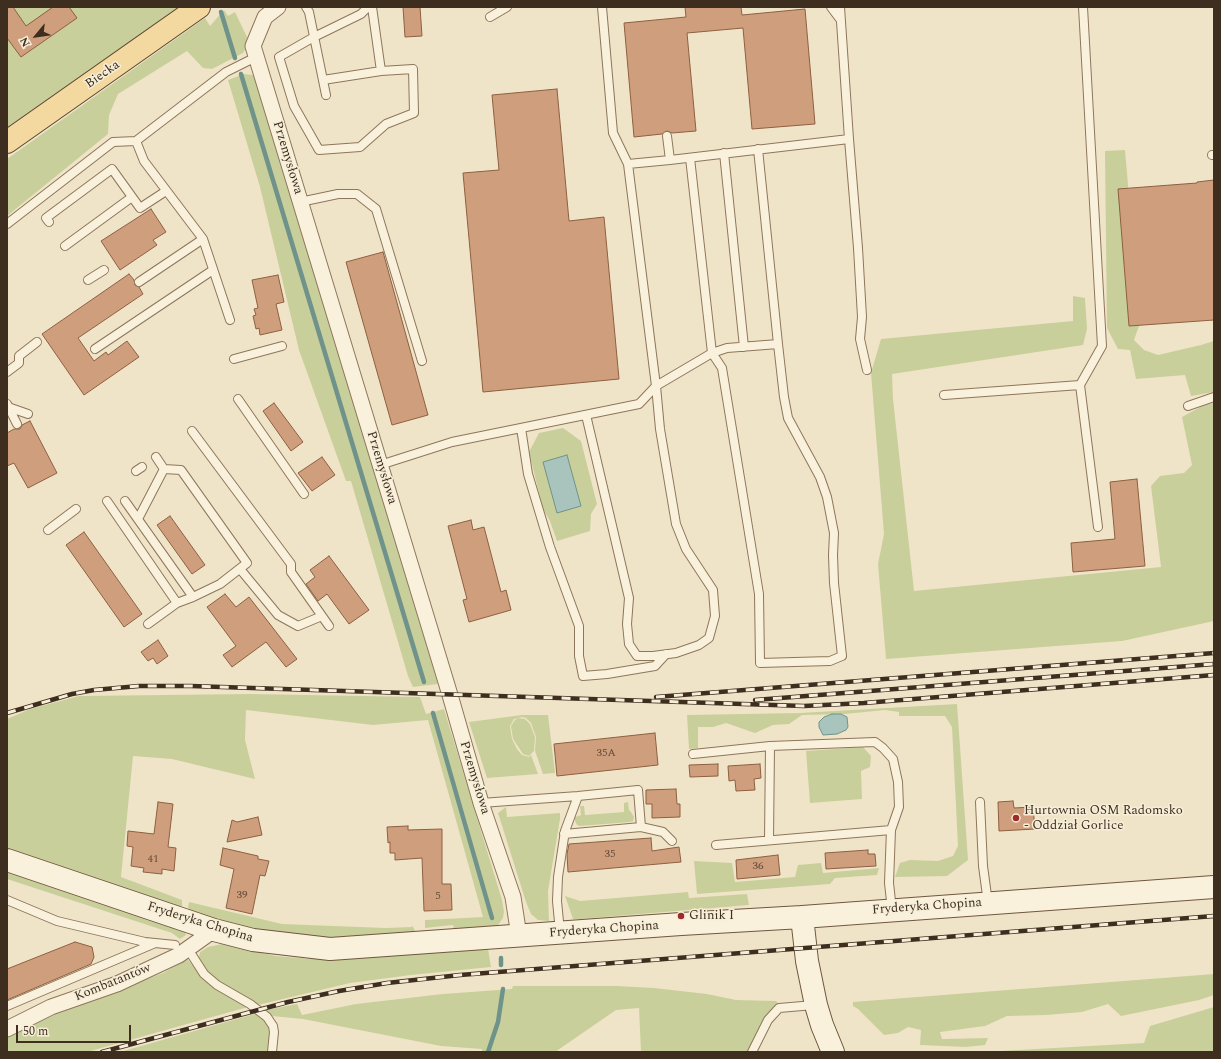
<!DOCTYPE html>
<meta charset="utf-8">
<style>
body{margin:0}
#map{position:relative;width:1221px;height:1059px;overflow:hidden;background:#f0e4c8;font-family:Spectral,serif}
canvas{display:block}
.frame{position:absolute;inset:0;border:8px solid #3d2e20;pointer-events:none}
.north{position:absolute;left:16px;top:16px;width:40px;height:40px;-webkit-text-stroke:3px #f7eed8;paint-order:stroke;rotate:241deg;font-size:11px;font-weight:700;line-height:16px;text-align:center;color:#3d2e20}
.north::after{content:'';display:block;margin:auto;width:14px;height:18px;background:#3d2e20;clip-path:polygon(50% 0,100% 100%,50% 72%,0 100%)}
.scale{position:absolute;left:16px;top:1025px;width:115px;height:18px;box-sizing:border-box;border:2px solid #3d2e20;border-top:0;padding-left:5px;font-size:12px;line-height:14px;white-space:nowrap;color:#3d2e20;-webkit-text-stroke:3px #f7eed8;paint-order:stroke}
</style>
<div id="map">
<canvas width="1221" height="1059"></canvas>
<div class="frame"></div>
<div class="north">N</div>
<div class="scale">50 m</div>
</div>
<script>
const c = document.querySelector('canvas').getContext('2d');
c.lineJoin = 'round';
function fill(path, color) { c.fillStyle = color; c.fill(path, 'evenodd'); }
const shape = rows => new Path2D(rows.map(r => 'M' + r).join(''));
function trace(path, color, width, dash) { c.strokeStyle = color; c.lineWidth = width; c.lineCap = dash ? 'butt' : 'round'; c.setLineDash(dash || []); c.stroke(path); }
function label(font, color, halo, rows, align = 'center') {
  c.font = font + ' Spectral,serif'; c.lineWidth = 3; c.setLineDash([]); c.textBaseline = 'middle'; c.strokeStyle = halo; c.fillStyle = color; for (const [text, x, y, turn = 0] of rows) {
    c.save(); c.translate(x, y); c.rotate((+turn || 0) * Math.PI / 180); c.textAlign = isNaN(turn) ? turn : align; if (halo) c.strokeText(text, 0, 0); c.fillText(text, 0, 0); c.restore();
  }
}
fill(shape([
 [7,7,179,7,7,129],
 [224,10,228,16,235,12,247,37,246,48,243,53,212,69,203,68,187,51,118,94,109,115,108,134,7,216,7,159,205,18,210,26],
 [244,74,254,75,258,82,438,684,413,687,408,676,351,481,346,481,299,350,260,187,228,80],
 [1125,150,1140,323,1134,340,1144,350,1158,355,1201,345,1214,341,1214,392,1191,396,1185,375,1136,379,1130,350,1118,349,1107,328,1105,151],
 [1073,296,1085,298,1087,329,1083,345,892,374,893,399,914,591,1161,567,1151,486,1160,476,1184,473,1192,465,1182,417,1204,405,1214,403,1214,621,1122,641,886,659,878,564,884,534,871,373,881,339,1073,321],
 [563,428,581,441,597,504,591,514,590,531,557,541,550,521,543,509,529,452,539,433],
 [250,694,420,697,426,714,444,709,502,900,504,912,503,918,498,925,489,928,454,929,453,925,425,928,425,920,483,917,428,720,373,725,246,710,245,740,255,779,172,759,133,756,121,877,182,900,182,906,178,908,7,851,7,719,30,709,79,696],
 [957,704,968,860,947,876,895,877,900,863,910,860,938,861,953,856,958,846,952,727,945,716,899,716,899,712,885,710,845,714,802,715,789,724,773,725,755,733,726,723,713,727,698,727,698,748,689,749,687,715,800,713],
 [522,715,548,715,555,773,543,774,535,751,536,737,531,723,526,718,522,717,514,719,510,726,512,739,517,749,522,755,529,757,531,755,538,774,487,778,469,722],
 [518,718,525,719,530,724,535,737,534,751,529,756,523,754,513,739,511,726,515,720],
 [863,747,871,756,870,767,861,771,862,799,810,803,806,751],
 [628,802,629,810,631,812,634,817,633,821,630,822,580,826,577,825,575,821,575,817,581,815,580,806,584,806,585,815,624,812,624,803],
 [506,807,507,817,560,813,560,819,548,891,549,921,538,920,531,914,526,902,498,813],
 [694,861,732,863,735,882,795,877,798,865,821,863,823,873,879,868,877,875,835,878,830,884,697,894],
 [7,868,184,930,186,935,180,939,172,933,7,879],
 [688,892,689,898,747,894,749,905,580,919,573,919,565,896,580,901],
 [189,902,282,924,386,928,412,927,412,925,415,931,413,933,335,938,288,937,259,933,236,924,197,915,190,911,188,907],
 [222,944,276,956,311,959,488,949,491,967,411,975,350,983,258,1005,213,979,202,966,199,957,200,952,208,947],
 [187,959,207,982,248,1007,87,1052,7,1052,7,1036,11,1034,67,1009,163,973],
 [1214,974,1214,995,1199,1000,1121,1016,1108,1004,1082,1012,1046,1015,1007,1016,985,1026,940,1032,942,1039,988,1038,985,1045,966,1047,920,1045,921,1030,908,1027,898,1033,884,1035,858,1009,853,1006,853,1002],
 [513,986,617,986,654,988,707,994,736,1000,776,1001,778,1003,764,1019,750,1049,747,1052,641,1052,639,1008,616,1010,555,1052,482,1052,482,1049,441,1046,303,1019,272,1016,266,1010,297,1004,302,1015,356,1004,443,994,512,989],
 [1214,1007,1214,1052,982,1052,1144,1043,1150,1026],
 [258,1013,265,1018,270,1028,269,1052,120,1052]
]), '#c9cf9b');
const water = shape([
 [567,455,581,506,557,513,543,462,567,455],
 [832,714,841,714,847,717,848,727,846,730,837,734,823,735,819,727,819,722,824,717,832,714]
]);
fill(water, '#a9c4bc');
trace(water, '#6f938a', 1);
trace(shape([
 [221,12,235,58],
 [241,74,424,682],
 [433,713,492,918],
 [501,958,501,965],
 [488,1052,498,1022,503,989]
]), '#6f938a', 4.5);
const building = shape([
 [7,7,13,7,26,26,53,7,69,7,77,18,21,57,7,38,7,7],
 [403,7,420,7,422,36,405,37,403,7],
 [685,7,741,7,742,15,805,9,815,124,752,129,743,28,687,33,696,131,672,133,667,131,662,134,634,137,624,23,686,17,685,7],
 [557,89,569,221,604,217,619,379,483,392,463,173,499,170,492,95,557,89],
 [1214,180,1214,320,1129,326,1118,189,1197,183,1197,182,1214,180],
 [151,209,166,232,153,240,157,245,120,270,101,241,151,209],
 [383,252,428,415,392,425,346,262,383,252],
 [129,274,134,280,135,285,139,287,143,294,78,338,94,361,106,352,108,355,127,341,139,357,84,395,42,334,129,274],
 [278,275,284,302,276,304,282,330,260,335,259,328,256,329,253,316,256,315,254,309,258,308,252,280,278,275],
 [274,403,303,442,291,451,263,411,274,403],
 [30,421,57,473,28,488,14,463,7,466,7,433,14,429,20,429,22,425,30,421],
 [322,457,335,475,312,491,298,473,322,457],
 [1137,479,1145,566,1073,572,1071,543,1115,539,1110,482,1137,479],
 [170,516,205,565,192,574,157,525,170,516],
 [471,520,473,530,484,527,501,592,506,590,511,610,469,622,463,600,467,599,448,526,471,520],
 [84,532,142,614,124,627,66,545,84,532],
 [329,556,369,610,349,624,327,594,318,601,306,584,315,577,310,570,329,556],
 [225,594,236,607,249,597,297,659,286,667,266,642,232,667,223,655,236,646,207,607,225,594],
 [158,640,168,656,157,664,153,658,148,661,141,652,158,640],
 [655,733,658,765,557,776,554,744,655,733],
 [718,764,718,776,690,777,689,765,718,764],
 [760,764,761,778,754,779,755,790,736,791,735,780,729,781,728,766,760,764],
 [676,789,677,804,680,804,680,817,652,818,652,804,646,804,646,790,676,789],
 [1013,801,1014,808,1033,807,1035,829,999,831,998,802,1013,801],
 [158,802,173,804,168,847,176,848,174,871,162,869,162,874,143,872,144,868,131,866,133,847,127,846,128,831,154,834,158,802],
 [258,817,262,835,227,842,232,820,237,822,258,817],
 [408,826,408,830,442,829,442,884,451,884,452,910,424,911,422,858,395,860,395,853,390,853,390,842,388,843,387,827,408,826],
 [651,838,652,851,679,847,681,862,568,872,567,854,569,844,651,838],
 [223,848,258,856,258,859,269,861,265,876,260,875,252,914,226,908,234,869,220,865,223,848],
 [868,850,868,854,875,854,876,866,826,869,825,853,868,850],
 [778,855,780,875,737,879,736,860,778,855],
 [75,942,92,947,94,957,91,964,7,1000,7,969,75,942]
]);
fill(building, '#cf9f7d');
trace(building, '#8d5f41', 1);
const lane = shape([
 [306,7,309,12,326,95],
 [368,7,361,14,314,37,279,57,294,106,319,150,360,147,386,124,414,113,413,69,381,71],
 [602,7,613,133,628,164,670,160,849,139,858,248,862,317,860,339,867,370],
 [831,7,840,19],
 [840,7,849,139],
 [1083,7,1102,346,1080,385,1098,527],
 [490,17,507,7],
 [323,80,381,71,372,7],
 [667,136,670,160],
 [136,141,144,161,203,239,230,320],
 [758,149,778,344,727,348,712,353,722,368,759,594,760,663,830,661,842,656,834,583,833,555,834,533,827,497,820,477,788,418,784,397,778,344],
 [724,153,744,347],
 [1212,155,1214,155],
 [300,202,338,194,357,194,376,209,422,361],
 [49,222,46,218,112,169,140,208,166,191],
 [7,224,113,142,136,141,226,72,256,57],
 [65,246,132,197],
 [88,280,104,270],
 [139,282,203,239],
 [95,349,213,270],
 [234,359,282,346],
 [7,372,19,363,19,356,37,342],
 [944,395,1080,385],
 [238,399,304,494],
 [7,404,17,424],
 [1188,406,1214,397],
 [8,407,28,414],
 [586,415,629,598,627,624,629,644,637,656,653,656,676,653,699,645,709,638,715,616,713,590,686,549,676,524,660,429,656,386,628,164],
 [521,428,528,474,550,547,579,626,579,656,583,676,607,674,655,666,666,654],
 [192,431,291,564,291,572,329,626],
 [156,457,164,469,181,470,247,563,220,584,193,597,177,603],
 [380,465,452,442,639,404,656,386,712,353,690,158],
 [136,471,142,467],
 [107,501,177,603,148,624],
 [125,501,193,597],
 [138,519,164,469],
 [48,530,76,509],
 [240,569,278,615,298,626,322,616],
 [693,754,770,746,875,742,883,748,893,759,898,782,899,807,891,830,889,883,892,910],
 [980,802,983,866,988,903],
 [481,803,578,796],
 [564,834,641,827],
 [769,840,770,746],
 [716,845,891,830],
 [7,900,57,921,145,942,175,945],
 [560,932,557,901,558,877,565,831,578,796,638,790,641,827,663,832,672,841],
 [188,949,204,974,217,985,250,1004,267,1017,273,1026,274,1032,272,1052],
 [7,1006,153,944],
 [752,1052,768,1020,779,1008,814,1005]
]);
const street = shape([
 [278,7,265,17,253,46,450,695,481,803,513,897,519,936],
 [7,1029,51,1007,117,984,179,955,214,930]
]);
const secondary = shape([
 [7,860,214,930,253,940,330,949,681,924,802,917,1214,887],
 [802,917,807,961,816,1005,822,1025,833,1052]
]);
const primary = shape([
 [7,142,199,7]
]);
trace(lane, '#8d765c', 10);
trace(street, '#8d765c', 17);
trace(secondary, '#6f573f', 24);
trace(primary, '#5b4430', 24);
trace(lane, '#faf1dc', 8);
trace(street, '#faf1dc', 15);
trace(secondary, '#faf1dc', 22);
trace(primary, '#f3d9a0', 22);
const rail = shape([
 [656,697,1214,653],
 [755,700,1214,664],
 [7,713,72,694,94,690,139,686,191,686,804,706,864,703,1214,675],
 [102,1052,288,1002,339,991,387,983,460,975,1214,916]
]);
trace(rail, '#3d2e20', 4.5);
trace(rail, '#f7eed8', 3, [9]);
for (const [x, y, r, color] of [
 [1016,818,4,"#9e2a2b"],
 [681,916,4,"#9e2a2b"]
]) { const dot = new Path2D(); dot.arc(x, y, r, 0, 2 * Math.PI); c.fillStyle = color; c.fill(dot); trace(dot, '#f7eed8', 1.5); }
label('11px', '#624a37', null, [
 ["35A",606,754],
 ["35",610,855],
 ["41",153,860],
 ["36",758,867],
 ["39",242,896],
 ["5",438,897]
]);
label('13px', '#3d2e20', '#f7eed8', [
 ["Biecka",103,75,-35],
 ["Przemysłowa",287,158,73],
 ["Przemysłowa",381,468,73],
 ["Przemysłowa",474,778,73],
 ["Fryderyka Chopina",927,907,-4],
 ["Fryderyka Chopina",200,923,17],
 ["Fryderyka Chopina",604,930,-4],
 ["Kombatantów",113,983,-22]
]);
label('13px', '#3d2e20', '#f7eed8', [
 ["Hurtownia OSM Radomsko",1024,811],
 ["- Oddział Gorlice",1024,826],
 ["Glinik I",689,916]
], 'left');
</script>
